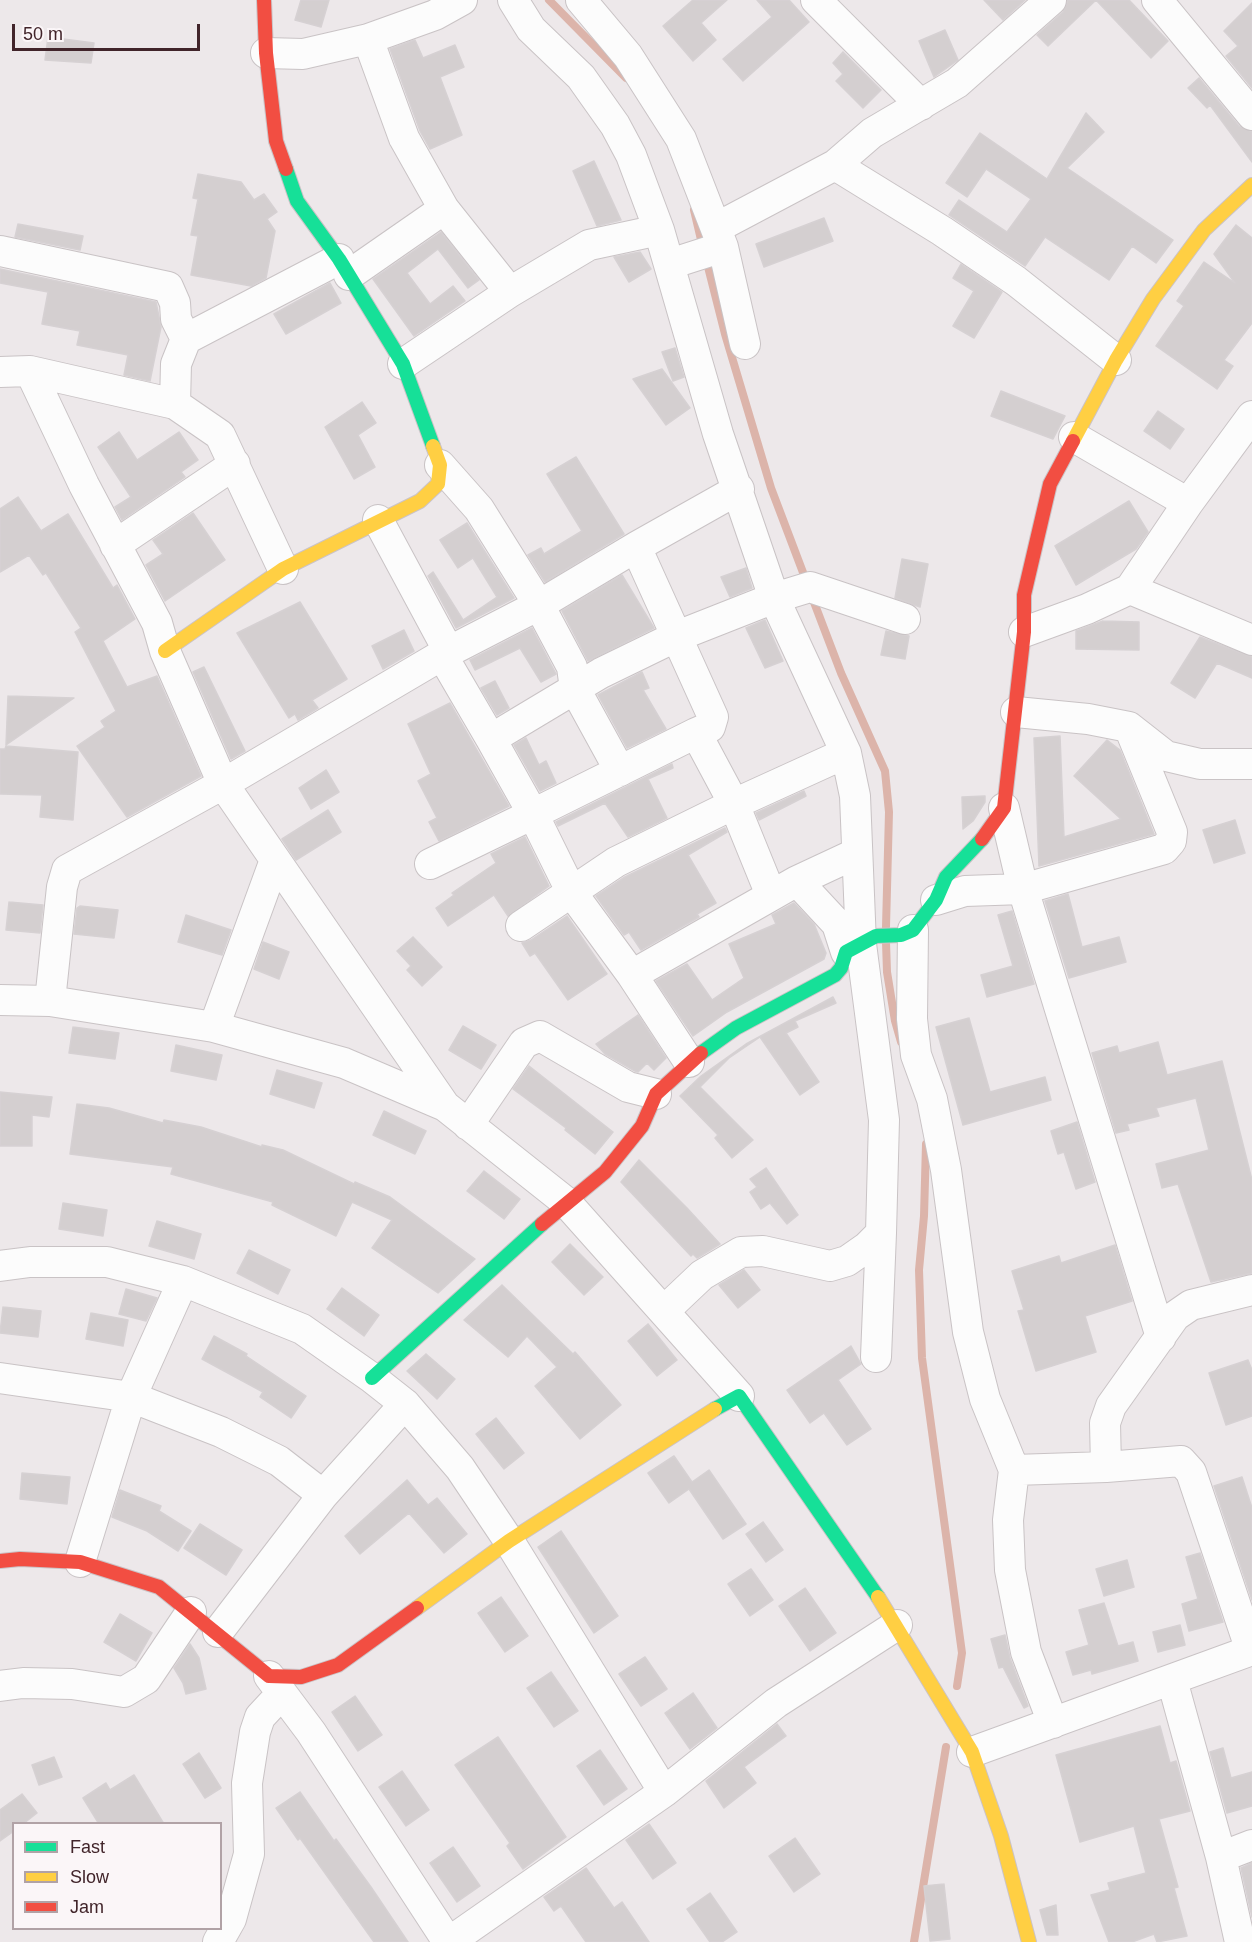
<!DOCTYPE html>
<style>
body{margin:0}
#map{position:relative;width:1252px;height:1942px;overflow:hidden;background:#ede8ea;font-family:Helvetica,sans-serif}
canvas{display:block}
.legend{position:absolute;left:12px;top:1822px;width:210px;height:108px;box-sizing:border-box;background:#fbf6f8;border:2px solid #b1a2a6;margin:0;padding:8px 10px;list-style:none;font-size:18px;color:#41242a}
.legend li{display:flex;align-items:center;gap:12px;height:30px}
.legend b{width:30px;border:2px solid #b1a2a6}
.scale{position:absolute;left:12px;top:24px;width:188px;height:27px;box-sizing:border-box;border:3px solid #41242a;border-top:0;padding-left:8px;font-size:18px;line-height:21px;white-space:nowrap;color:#41242a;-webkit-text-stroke:4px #fbf6f8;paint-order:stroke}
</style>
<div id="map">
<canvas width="1252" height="1942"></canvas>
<ul class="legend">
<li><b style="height:8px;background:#16e098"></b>Fast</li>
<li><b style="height:8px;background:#ffcf43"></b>Slow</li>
<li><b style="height:8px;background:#f24e42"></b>Jam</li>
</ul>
<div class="scale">50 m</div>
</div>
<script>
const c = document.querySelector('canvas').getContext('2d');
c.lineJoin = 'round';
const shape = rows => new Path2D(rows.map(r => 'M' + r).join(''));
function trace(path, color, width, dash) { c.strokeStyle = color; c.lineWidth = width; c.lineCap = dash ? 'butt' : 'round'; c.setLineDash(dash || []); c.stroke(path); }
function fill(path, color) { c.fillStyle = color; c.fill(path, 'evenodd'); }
trace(shape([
 [549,0,626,78],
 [694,210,703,248],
 [706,259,725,334,771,488,807,583],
 [812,597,841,673,885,771,889,812,886,927],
 [886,942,887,972,895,1021,901,1042],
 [926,1144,924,1216,919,1270,922,1358,962,1653,957,1686],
 [914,1942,946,1747]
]), '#dcb4aa', 8);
const building = shape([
 [301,0,329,0,321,27,295,20,301,0],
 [693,0,727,0,701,23,716,40,693,61,663,26,693,0],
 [757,0,789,0,809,22,743,81,723,59,772,17,757,0],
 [984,0,1025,0,1003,20,984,0],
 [1068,0,1129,0,1168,41,1151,58,1096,0,1048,46,1037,35,1063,12,1068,0],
 [1252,3,1252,88,1226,56,1238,46,1224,31,1252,3],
 [945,30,958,60,934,77,919,41,945,30],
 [48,37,94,43,91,63,45,60,48,37],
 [415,40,423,58,455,45,464,67,440,77,462,135,430,149,420,131,390,49,415,40],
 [843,52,881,90,863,108,836,81,843,74,833,63,843,52],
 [1199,78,1239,126,1252,132,1252,162,1210,105,1207,108,1188,88,1199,78],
 [1086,113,1104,132,1067,168,1173,240,1156,263,1132,246,1109,280,1045,237,1025,266,949,215,959,200,1007,232,1031,199,986,169,967,197,946,183,980,133,1047,179,1086,113],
 [594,161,621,220,597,226,573,171,594,161],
 [198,174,241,182,254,200,264,194,277,212,267,219,275,231,266,278,251,286,191,275,198,236,191,235,198,199,193,198,198,174],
 [824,218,833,241,764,267,756,244,824,218],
 [18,224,83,236,80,250,15,237,18,224],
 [1236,225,1252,238,1252,323,1224,360,1233,366,1217,389,1156,346,1184,306,1177,301,1204,262,1235,283,1214,254,1236,225],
 [441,232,479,280,468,288,438,249,407,273,430,304,453,286,465,301,414,336,373,279,441,232],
 [640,252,651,269,629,282,614,257,640,252],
 [961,264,1002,292,974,338,953,326,974,291,953,278,961,264],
 [0,269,156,302,161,327,150,381,124,375,128,355,77,345,80,331,42,324,48,292,0,283,0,269],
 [330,283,341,303,286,334,274,314,330,283],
 [675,348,684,377,673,381,662,352,675,348],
 [662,369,690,408,666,425,633,379,662,369],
 [1001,391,1065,416,1053,439,991,416,1001,391],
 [362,402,376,423,358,435,375,467,354,479,325,427,362,402],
 [1158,411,1184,429,1170,449,1144,431,1158,411],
 [119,432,137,460,179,432,198,460,181,472,185,477,122,520,115,507,131,497,98,447,119,432],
 [576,457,624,534,545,582,528,555,541,548,544,554,582,531,547,474,576,457],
 [18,497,41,531,68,514,113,588,117,585,135,619,103,641,127,687,157,676,201,776,127,817,77,746,105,727,101,721,116,711,75,632,81,628,46,573,43,575,29,555,0,572,0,509,18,497],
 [1129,501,1148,532,1136,549,1076,585,1055,546,1129,501],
 [193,513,225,560,165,601,146,565,163,554,153,540,193,513],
 [467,523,514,598,456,628,428,576,433,572,463,620,497,597,473,558,458,568,440,540,467,523],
 [902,559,928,564,920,607,895,598,902,559],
 [746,568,752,588,730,597,721,577,746,568],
 [622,575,654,628,588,661,562,611,622,575],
 [300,602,347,679,312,700,318,708,298,720,295,714,289,718,237,633,300,602],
 [765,620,783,661,765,668,746,628,765,620],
 [1103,621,1139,622,1139,650,1076,649,1076,631,1103,621],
 [532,628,556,674,541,682,520,648,475,670,470,660,532,628],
 [404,630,414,651,383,669,372,646,404,630],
 [886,631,909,636,905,659,881,655,886,631],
 [1200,637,1252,657,1252,678,1217,663,1195,698,1171,683,1200,637],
 [204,667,245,751,231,759,193,672,204,667],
 [642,672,649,688,643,690,666,729,627,748,598,695,642,672],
 [495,681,509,708,497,715,481,688,495,681],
 [8,696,74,698,6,745,8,696],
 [450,703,509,806,439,841,429,822,437,818,418,781,431,774,408,724,450,703],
 [1060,736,1064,837,1121,819,1074,776,1107,740,1120,750,1154,834,1039,866,1034,738,1060,736],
 [526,738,539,765,546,761,556,783,540,791,514,745,526,738],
 [6,746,78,752,73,820,40,817,42,795,0,794,0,749,5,749,6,746],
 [672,764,673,768,648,779,667,818,628,837,605,803,558,826,556,822,672,764],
 [326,770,339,792,311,809,299,788,326,770],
 [804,791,806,796,759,820,756,813,804,791],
 [985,796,985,802,973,821,963,829,962,797,985,796],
 [328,810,341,832,296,860,282,839,328,810],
 [1235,820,1245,853,1214,863,1203,830,1235,820],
 [725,828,727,832,688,855,716,903,697,914,699,917,641,950,629,932,624,935,596,896,625,877,725,828],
 [525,837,549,886,508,916,494,895,448,926,436,908,454,895,452,893,496,863,491,854,525,837],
 [1068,894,1082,947,1119,937,1126,962,1069,978,1045,901,1068,894],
 [9,902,43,905,40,933,6,930,9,902],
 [794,903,814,924,826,953,824,959,727,1012,693,1036,656,981,687,964,712,1000,744,978,729,944,776,924,772,915,794,903],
 [80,906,118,910,114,938,74,934,77,908,80,906],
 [1012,911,1034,984,987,997,981,975,1013,966,998,915,1012,911],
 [186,915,231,930,222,955,178,942,186,915],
 [567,916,607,974,568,1000,535,953,530,956,522,943,531,940,567,916],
 [413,937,442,967,422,986,407,970,411,966,397,951,413,937],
 [263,942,289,952,279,979,254,969,263,942],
 [833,997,836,1003,795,1021,798,1027,786,1033,819,1082,800,1095,760,1037,729,1058,700,1087,753,1140,732,1158,715,1138,718,1135,680,1096,701,1076,746,1044,833,997],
 [638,1015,666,1058,654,1070,647,1063,638,1072,635,1071,605,1054,596,1044,638,1015],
 [969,1018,990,1092,1045,1077,1051,1100,963,1125,936,1027,969,1018],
 [463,1026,496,1045,481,1069,449,1050,463,1026],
 [73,1027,119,1033,115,1059,69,1053,73,1027],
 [1158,1042,1167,1075,1222,1061,1252,1180,1252,1273,1211,1282,1178,1184,1162,1188,1156,1164,1209,1150,1196,1098,1156,1108,1159,1116,1127,1124,1129,1130,1116,1133,1092,1053,1117,1046,1119,1053,1158,1042],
 [176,1045,222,1055,216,1080,171,1071,176,1045],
 [529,1066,613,1132,595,1154,565,1130,566,1128,513,1089,529,1066],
 [277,1070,322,1083,314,1108,270,1094,277,1070],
 [0,1092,52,1097,49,1117,32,1115,32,1146,0,1146,0,1092],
 [77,1104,109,1108,163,1123,164,1120,201,1127,262,1147,262,1145,283,1150,354,1184,355,1182,390,1197,475,1259,438,1293,372,1248,392,1220,352,1202,336,1236,272,1205,273,1202,171,1174,173,1167,70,1154,77,1104],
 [384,1111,426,1131,415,1154,373,1135,384,1111],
 [1077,1122,1095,1182,1076,1189,1064,1152,1058,1154,1051,1131,1077,1122],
 [639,1160,687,1208,720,1244,697,1258,693,1254,691,1256,640,1202,621,1182,639,1160],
 [766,1168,798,1215,787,1224,770,1203,761,1209,750,1192,757,1187,750,1179,766,1168],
 [484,1171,520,1199,504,1219,467,1191,484,1171],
 [63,1203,107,1210,103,1236,59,1229,63,1203],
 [157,1221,201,1234,194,1259,149,1246,157,1221],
 [570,1244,603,1277,584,1295,552,1262,570,1244],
 [1115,1245,1132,1301,1085,1316,1096,1352,1036,1371,1018,1311,1024,1310,1012,1271,1059,1256,1061,1263,1115,1245],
 [249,1250,290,1270,278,1294,237,1273,249,1250],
 [744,1270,760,1290,738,1308,719,1285,744,1270],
 [502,1285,573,1354,575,1352,621,1405,580,1439,535,1386,557,1367,527,1336,508,1357,464,1320,502,1285],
 [342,1288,379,1315,364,1336,327,1309,342,1288],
 [126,1289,157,1298,146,1321,119,1314,126,1289],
 [3,1307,41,1311,38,1337,0,1333,3,1307],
 [91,1313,128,1320,123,1346,86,1339,91,1313],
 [648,1324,677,1360,657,1376,628,1341,648,1324],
 [214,1336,247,1354,246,1356,306,1396,291,1418,260,1397,263,1392,202,1359,214,1336],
 [851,1346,861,1364,838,1380,871,1429,847,1445,824,1413,810,1423,787,1390,851,1346],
 [426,1354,455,1379,437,1399,407,1371,426,1354],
 [1248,1360,1252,1370,1252,1416,1226,1425,1209,1373,1248,1360],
 [496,1418,524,1453,504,1469,476,1434,496,1418],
 [674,1456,692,1482,709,1470,746,1524,723,1539,689,1489,669,1503,648,1473,674,1456],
 [22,1473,70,1477,67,1504,20,1499,22,1473],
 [1242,1477,1252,1508,1252,1600,1214,1486,1242,1477],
 [407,1480,428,1505,437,1498,467,1534,444,1553,409,1513,360,1554,345,1536,407,1480],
 [120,1490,161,1506,159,1511,191,1531,178,1551,147,1531,112,1517,120,1490],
 [763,1522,783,1550,766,1562,746,1534,763,1522],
 [200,1524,242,1550,226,1575,184,1548,200,1524],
 [561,1531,618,1616,594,1633,538,1547,561,1531],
 [1200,1553,1223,1622,1189,1631,1182,1604,1198,1599,1186,1557,1200,1553],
 [1127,1560,1134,1587,1104,1596,1096,1569,1127,1560],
 [751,1569,773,1600,750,1616,728,1584,751,1569],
 [805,1588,836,1633,810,1651,779,1606,805,1588],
 [501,1597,528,1636,505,1652,478,1613,501,1597],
 [1104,1603,1118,1646,1133,1642,1138,1661,1092,1674,1091,1670,1073,1675,1066,1652,1089,1645,1079,1610,1104,1603],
 [120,1614,152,1633,136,1661,104,1642,120,1614],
 [1180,1625,1185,1645,1158,1652,1153,1632,1180,1625],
 [1005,1635,1010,1658,1028,1706,1024,1708,1003,1667,999,1668,991,1639,1005,1635],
 [190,1644,199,1658,206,1689,186,1694,183,1683,174,1668,190,1644],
 [645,1657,667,1689,641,1706,619,1674,645,1657],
 [551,1672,578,1711,554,1727,527,1688,551,1672],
 [693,1693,717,1728,690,1749,665,1713,693,1693],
 [355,1696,382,1735,358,1751,332,1712,355,1696],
 [777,1724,786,1736,744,1767,756,1783,724,1808,706,1781,777,1724],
 [1160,1726,1170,1763,1176,1761,1190,1811,1159,1819,1178,1887,1174,1888,1187,1936,1157,1942,1154,1934,1132,1942,1109,1942,1091,1895,1110,1890,1108,1883,1146,1873,1134,1826,1080,1842,1056,1755,1160,1726],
 [498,1737,566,1837,523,1869,507,1846,510,1843,455,1765,498,1737],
 [1223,1748,1231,1778,1252,1772,1252,1806,1227,1813,1210,1752,1223,1748],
 [600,1750,627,1789,604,1805,577,1766,600,1750],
 [199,1753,221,1788,205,1798,183,1764,199,1753],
 [54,1757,62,1777,39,1785,32,1765,54,1757],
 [402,1771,429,1810,406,1826,379,1787,402,1771],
 [134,1775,164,1824,99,1824,83,1798,106,1783,110,1790,134,1775],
 [300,1792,334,1841,336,1839,371,1887,408,1942,374,1942,300,1838,298,1840,276,1808,300,1792],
 [22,1794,37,1813,23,1824,14,1824,14,1831,0,1841,0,1810,22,1794],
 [649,1824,676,1863,653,1879,626,1840,649,1824],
 [795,1838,820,1874,794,1892,769,1856,795,1838],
 [453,1847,480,1886,457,1902,430,1863,453,1847],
 [1252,1863,1252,1917,1241,1868,1252,1863],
 [586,1868,614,1908,622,1902,649,1942,586,1942,561,1906,554,1911,544,1897,586,1868],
 [944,1884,950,1939,930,1941,924,1886,944,1884],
 [710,1893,737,1932,722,1942,710,1942,687,1909,710,1893],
 [1056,1905,1058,1935,1047,1935,1040,1910,1056,1905]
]);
fill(building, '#d4cfd0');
trace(building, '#d6d1d3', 1.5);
const street = shape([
 [581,0,628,56,681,139,723,247],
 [816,0,921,105],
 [1157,0,1252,115],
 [368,39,404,138,444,209],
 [266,53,303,54,368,39,435,15,462,0],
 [835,165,942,231,1016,281,1116,360],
 [716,228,835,165,872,133,957,83,1051,0],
 [659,230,718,434,774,598,846,753,855,796,861,944,884,1120,881,1233,867,1247,847,1261,830,1266,763,1251,741,1252,702,1275,664,1311],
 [0,251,168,287,175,303,176,319,186,339],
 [670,264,723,247,745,344],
 [349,275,444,209,510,292],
 [403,364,510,292,589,245,659,230,631,155,615,125,581,77,531,29,513,0],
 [30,371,84,485,157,623,165,651,223,784,445,1106],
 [0,372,30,371,175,404,220,435,283,569],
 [175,404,176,364,186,339,339,259],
 [1074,437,1188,503],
 [440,465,479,509,539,605,572,667,575,689,620,771],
 [739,489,636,547,713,717,710,727,696,733,734,804,771,895],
 [378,520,449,652],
 [115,545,235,464],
 [1130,589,1252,640],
 [1024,632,1087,609,1130,589,1188,503,1252,416],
 [1016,712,1088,719,1129,727,1166,756,1200,764,1252,764],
 [696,733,533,814,491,739,601,673,675,637,774,598,810,587,905,619],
 [491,739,442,655,539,605,636,547],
 [1004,808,1023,889,1161,1337],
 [430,864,533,814,572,893,632,975,689,1062],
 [797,881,857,853],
 [936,900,965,891,1023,889,1164,849,1171,841,1172,832,1129,727],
 [521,926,616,862,734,804,846,753],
 [913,930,912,1019,916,1055,932,1099,946,1170,968,1332,985,1399,1014,1470,1008,1520,1010,1570,1026,1652,1053,1723],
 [632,975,797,881,837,924,846,952],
 [0,1000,50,1001,214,1027,344,1063,445,1106,566,1202,739,1396],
 [50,1001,62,887,67,870,223,784,442,655],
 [214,1027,275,860],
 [468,1125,524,1043,540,1036,628,1087,656,1094],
 [0,1266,30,1262,107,1262,183,1281,302,1329,372,1378,405,1404,460,1468,509,1541,664,1792],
 [876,1357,881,1233],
 [0,1378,131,1397,221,1432,279,1461,323,1495],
 [1106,1467,1181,1461,1191,1472,1251,1651],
 [1014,1470,1106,1467,1105,1423,1111,1406,1175,1316,1191,1305,1252,1290],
 [80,1562,131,1397,183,1281],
 [218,1632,323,1495,405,1404],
 [269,1676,311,1732,448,1942],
 [1172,1680,1221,1857,1240,1942],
 [0,1686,23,1683,72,1684,124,1692,146,1679,191,1612],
 [972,1752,1252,1650],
 [1221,1857,1252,1845],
 [218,1942,231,1919,249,1854,247,1783,255,1732,260,1717,273,1703,285,1698],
 [449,1942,664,1792,776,1703,897,1625]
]);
const fast = shape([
 [286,169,297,201,339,259,403,364,433,446],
 [701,1053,736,1028,835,975,841,968,846,952,876,936,901,935,913,930,936,900,946,877,982,839],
 [372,1378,542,1224],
 [715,1409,739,1396,878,1597]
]);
const slow = shape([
 [1073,441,1116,360,1153,299,1204,230,1252,185],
 [165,651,283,569,420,501,438,484,440,465,433,446],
 [878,1597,972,1752,1001,1836,1029,1942],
 [417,1608,509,1541,715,1409]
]);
const jam = shape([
 [264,0,266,53,276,141,286,169],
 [982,839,1004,808,1024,632,1024,595,1050,484,1073,441],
 [542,1224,605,1172,642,1126,656,1094,701,1053],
 [0,1561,20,1559,80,1562,159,1587,269,1676,301,1677,338,1665,417,1608]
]);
trace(street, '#c9c3c5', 32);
trace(fast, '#cbc3c6', 16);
trace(slow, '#cbc3c6', 16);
trace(jam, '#cbc3c6', 16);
trace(street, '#fcfcfc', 30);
trace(fast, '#16e098', 14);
trace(slow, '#ffcf43', 14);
trace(jam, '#f24e42', 14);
</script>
